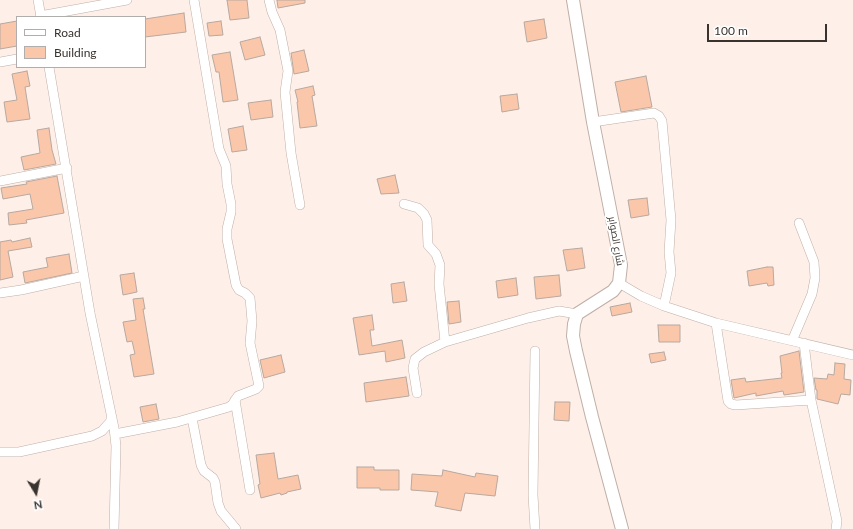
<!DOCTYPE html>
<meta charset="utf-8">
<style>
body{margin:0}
#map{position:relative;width:853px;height:529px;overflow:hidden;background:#fef0e9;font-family:Lato,sans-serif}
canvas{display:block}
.legend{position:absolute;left:16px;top:16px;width:130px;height:52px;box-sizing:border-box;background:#fff;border:1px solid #b0adac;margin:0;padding:5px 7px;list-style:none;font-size:12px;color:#39332f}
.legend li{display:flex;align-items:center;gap:8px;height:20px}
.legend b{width:20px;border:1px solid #b0adac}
.north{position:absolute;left:16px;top:473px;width:40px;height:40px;-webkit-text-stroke:3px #fff;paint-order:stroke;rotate:170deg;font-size:11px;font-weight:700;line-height:16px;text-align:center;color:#39332f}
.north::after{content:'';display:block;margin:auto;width:14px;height:18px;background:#39332f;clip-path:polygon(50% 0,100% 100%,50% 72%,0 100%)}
.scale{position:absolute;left:707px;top:24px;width:120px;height:18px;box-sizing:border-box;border:2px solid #39332f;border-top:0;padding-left:5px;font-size:12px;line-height:14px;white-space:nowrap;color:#39332f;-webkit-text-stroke:3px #fff;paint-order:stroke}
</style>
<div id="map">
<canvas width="853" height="529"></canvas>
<ul class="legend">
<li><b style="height:5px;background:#fff"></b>Road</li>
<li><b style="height:11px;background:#fbc7ab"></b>Building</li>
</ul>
<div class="north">N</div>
<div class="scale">100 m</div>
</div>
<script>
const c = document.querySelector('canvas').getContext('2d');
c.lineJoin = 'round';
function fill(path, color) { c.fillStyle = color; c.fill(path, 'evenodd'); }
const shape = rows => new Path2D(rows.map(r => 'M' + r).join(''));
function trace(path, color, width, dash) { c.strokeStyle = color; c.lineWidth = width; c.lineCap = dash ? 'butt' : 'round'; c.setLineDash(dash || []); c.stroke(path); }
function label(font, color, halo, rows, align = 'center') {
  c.font = font + ' Lato,Cairo,sans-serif'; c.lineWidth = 4; c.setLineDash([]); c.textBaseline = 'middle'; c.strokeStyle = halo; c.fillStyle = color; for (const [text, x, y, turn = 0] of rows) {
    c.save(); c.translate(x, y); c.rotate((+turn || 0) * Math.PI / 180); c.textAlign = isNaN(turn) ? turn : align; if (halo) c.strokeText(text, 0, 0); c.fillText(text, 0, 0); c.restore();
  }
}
const building = shape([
 [227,0,247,0,249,18,230,20,227,0],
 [277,0,305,0,305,3,278,8,277,0],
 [184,13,186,32,145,37,145,19,184,13],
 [544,19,547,38,527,42,524,22,544,19],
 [17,21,17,46,0,49,0,24,17,21],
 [221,21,223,35,209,36,207,23,221,21],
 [260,37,265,55,245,60,240,42,260,37],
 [304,50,309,71,294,74,291,53,304,50],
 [230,52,238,100,223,102,219,72,216,72,212,55,230,52],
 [27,71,30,86,25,87,30,119,7,122,4,102,17,100,12,74,27,71],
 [646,76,652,107,621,112,615,82,646,76],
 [313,86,315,95,312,96,317,126,300,128,297,102,298,102,295,90,313,86],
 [517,94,519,109,502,112,500,96,517,94],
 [271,100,273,117,251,120,248,103,271,100],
 [243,126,247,150,232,152,228,129,243,126],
 [49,128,52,150,56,164,24,170,21,157,40,153,37,130,49,128],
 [395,175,399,193,381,194,377,179,395,175],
 [57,176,64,213,26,220,27,223,9,225,8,213,33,209,30,194,3,199,1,188,27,184,26,182,57,176],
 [647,198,649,215,631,218,628,200,647,198],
 [30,238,32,247,8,251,13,277,0,280,0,242,11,240,12,242,30,238],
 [582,248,585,268,567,271,563,250,582,248],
 [69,254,72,273,25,283,23,272,48,267,46,258,69,254],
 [767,267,773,267,774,285,768,286,767,283,749,286,747,271,767,267],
 [134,273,137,292,123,295,120,275,134,273],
 [559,275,561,296,536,299,534,277,559,275],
 [516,278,518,295,498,298,496,281,516,278],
 [404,282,407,301,393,303,391,284,404,282],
 [143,298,145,309,143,309,154,374,134,377,130,355,135,354,132,341,127,342,123,322,136,320,133,299,143,298],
 [459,301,461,322,449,324,447,302,459,301],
 [630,303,632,312,612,316,610,307,630,303],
 [372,315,374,330,370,330,372,346,402,340,405,358,386,362,385,351,359,355,353,318,372,315],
 [658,325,680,325,680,342,659,342,658,325],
 [799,351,804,392,784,395,783,391,756,396,756,393,734,398,731,380,745,378,746,382,782,378,781,373,782,373,780,356,799,351],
 [664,352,666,360,651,363,649,354,664,352],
 [281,355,285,372,264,378,260,360,281,355],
 [835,363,845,364,844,379,851,380,850,395,841,394,838,404,817,399,817,390,816,390,814,378,827,379,828,374,834,375,835,363],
 [406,377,409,396,366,402,364,383,406,377],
 [555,402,570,402,569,421,554,420,555,402],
 [156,404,159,419,143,422,140,407,156,404],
 [274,453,278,479,298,475,301,489,287,492,287,493,281,495,280,493,261,498,258,485,260,484,256,455,274,453],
 [357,467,374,467,374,470,399,470,399,490,380,490,380,488,357,488,357,467],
 [443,470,475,477,476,473,498,476,495,496,465,493,461,511,435,506,438,492,411,490,412,474,442,476,443,470]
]);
fill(building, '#fbc7ab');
trace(building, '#b7a89f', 1);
const street = shape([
 [38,0,41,17],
 [269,0,272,12,280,30,288,71,285,92,291,153,300,205],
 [40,16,127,0],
 [0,62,17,59],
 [49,67,90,313,114,428,116,446,114,529],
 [593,122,654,113,659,116,662,121,671,220,669,252,671,273,664,306],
 [0,181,67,168],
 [404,204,418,208,424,214,427,220,428,245,436,254,440,265,439,284,445,342],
 [619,283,641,296,664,306,716,323,853,355],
 [0,293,21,290,84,276],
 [716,323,728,401,731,404,736,405,811,400],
 [792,341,812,294,815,278,814,262,799,223],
 [804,343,811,400,837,521,836,529],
 [417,393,413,368,415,359,424,352,445,342,528,318,559,311,577,314],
 [235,400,250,490],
 [192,418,201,465,204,471,213,478,215,482,218,503,221,511,236,529],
 [115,434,177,422,229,407,232,405,238,396,256,389,259,386,250,343,252,321,250,298,245,293,239,290,236,285,227,239,227,229,231,212,231,204,227,184,226,166,219,149,194,0],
 [0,452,19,452,92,436,102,431,110,422,112,417],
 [535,529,533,495,535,351]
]);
const secondary = shape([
 [573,0,593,122,621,265,619,283,613,291,577,314,574,324,573,336,576,351,592,417,622,529]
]);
trace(street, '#bfafa6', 10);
trace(secondary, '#bfafa6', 14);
trace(street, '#fff', 9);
trace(secondary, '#fff', 12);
label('10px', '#39332f', '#fff', [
 ["شارع الصوابر",616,241,80]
]);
</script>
